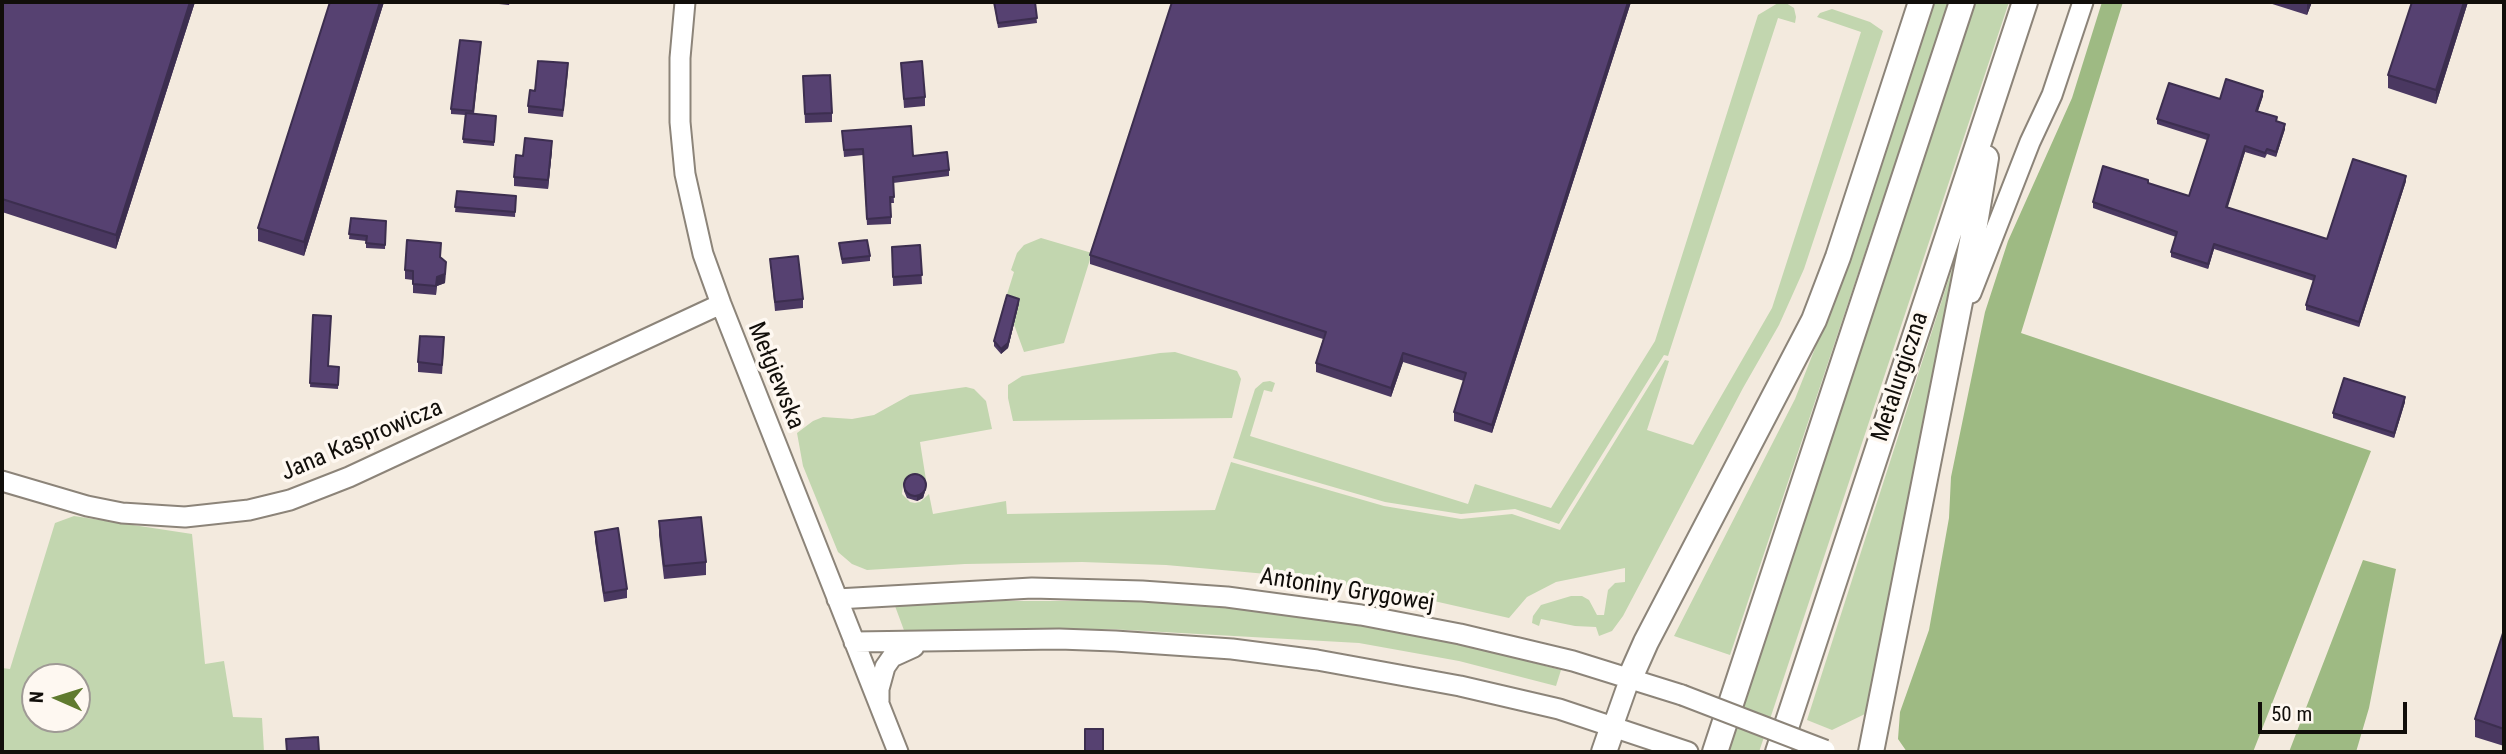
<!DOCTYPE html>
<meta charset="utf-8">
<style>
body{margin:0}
#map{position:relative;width:2506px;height:754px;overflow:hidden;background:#f3eade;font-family:"Roboto Condensed",sans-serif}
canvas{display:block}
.frame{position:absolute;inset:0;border:4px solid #110e0a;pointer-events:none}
.north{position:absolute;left:21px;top:663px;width:70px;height:70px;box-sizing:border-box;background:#fef8f1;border:2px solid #9f9a95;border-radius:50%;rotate:273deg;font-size:19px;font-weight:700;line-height:28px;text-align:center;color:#110e0a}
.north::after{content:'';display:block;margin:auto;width:24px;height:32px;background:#607b2f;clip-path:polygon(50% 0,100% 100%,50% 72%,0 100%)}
.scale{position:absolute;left:2258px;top:702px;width:149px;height:32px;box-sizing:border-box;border:4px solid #110e0a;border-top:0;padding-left:9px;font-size:21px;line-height:24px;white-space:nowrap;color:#110e0a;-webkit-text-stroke:5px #fef8f1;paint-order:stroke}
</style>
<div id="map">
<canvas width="2506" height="754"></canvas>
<div class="frame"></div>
<div class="north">N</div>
<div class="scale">50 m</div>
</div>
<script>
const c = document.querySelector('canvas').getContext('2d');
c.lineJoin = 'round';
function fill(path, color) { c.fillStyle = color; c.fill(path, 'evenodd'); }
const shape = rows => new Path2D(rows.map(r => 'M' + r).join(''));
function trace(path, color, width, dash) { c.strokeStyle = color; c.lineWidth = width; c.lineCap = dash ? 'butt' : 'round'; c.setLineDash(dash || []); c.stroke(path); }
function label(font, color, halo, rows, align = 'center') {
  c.font = font + ' "Roboto Condensed",sans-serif'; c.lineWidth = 7; c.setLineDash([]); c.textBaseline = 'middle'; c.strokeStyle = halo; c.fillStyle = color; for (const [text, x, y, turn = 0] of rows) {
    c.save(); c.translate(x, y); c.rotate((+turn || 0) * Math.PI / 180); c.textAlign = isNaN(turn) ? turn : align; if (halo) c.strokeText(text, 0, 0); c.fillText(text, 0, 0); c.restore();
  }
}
fill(shape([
 [1935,2,1949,2,1730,655,1674,636,1795,399,1842,280],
 [1972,2,2009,2,1759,752,1726,752],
 [1778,3,1786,3,1794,8,1796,17,1795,23,1778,18,1668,356,1664,355,1559,524,1515,509,1461,514,1385,502,1233,458,1255,389,1263,382,1270,381,1275,383,1272,392,1264,390,1250,436,1468,504,1475,484,1551,508,1655,341,1758,15],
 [1832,9,1870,22,1883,31,1804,269,1779,325,1743,388,1623,616,1612,631,1599,636,1596,627,1575,626,1541,619,1539,626,1532,623,1533,616,1541,605,1571,596,1582,596,1589,600,1597,615,1604,615,1608,590,1615,583,1625,582,1625,568,1556,582,1527,597,1509,618,1403,594,1278,575,1166,565,1082,562,965,564,867,570,852,564,838,552,803,466,797,433,813,421,823,417,852,419,874,415,910,395,966,387,974,389,986,401,992,429,920,442,926,480,923,478,907,479,903,485,902,494,910,502,915,503,920,502,929,494,933,514,1006,501,1007,514,1215,510,1231,462,1384,506,1461,519,1512,514,1560,530,1665,360,1669,361,1647,430,1693,445,1772,308,1861,32,1817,17,1820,13],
 [1969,216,1865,714,1832,730,1807,720],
 [1041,238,1092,253,1064,343,1024,352,1012,319,999,320,1014,272,1011,270,1017,253,1024,245],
 [1175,352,1237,371,1241,379,1232,418,1013,421,1008,398,1008,385,1022,376,1160,353],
 [74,516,192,534,205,664,224,661,233,717,262,718,264,752,2,752,2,668,10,669,55,523],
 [35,677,77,677,77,719,35,719],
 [1002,601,1110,601,1195,604,1292,614,1365,626,1469,646,1561,670,1556,686,1459,661,1359,643,1109,629,970,629,905,633,895,606]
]), '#c2d6af');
fill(shape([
 [2102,2,2123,2,2021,333,2371,451,2253,752,1907,752,1898,739,1900,712,1929,630,1949,518,1951,477,1985,312,2008,241,2072,98],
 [2363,560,2396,569,2369,708,2356,752,2289,752]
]), '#9eba83');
const minor = shape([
 [685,2,680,58,680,122,685,174,703,254,721,304,898,752],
 [1971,293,2030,142,2052,95,2083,2],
 [2,481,87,506,122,513,185,517,249,510,290,500,349,477,721,304],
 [837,599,1032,588,1142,591,1227,597,1361,615,1460,634,1573,661,1682,695],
 [854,642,1059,639,1115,641,1232,649,1317,660,1460,686,1559,709,1688,752],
 [879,701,879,689,885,667,892,657,914,647],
 [1613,726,1630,678]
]);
const major = shape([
 [1630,678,1646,642,1814,320,1838,257,1921,2],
 [1604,752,1613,726],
 [1715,752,1962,2],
 [1778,752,2025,2],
 [1871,752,1973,236,1986,158]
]);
trace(minor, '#8c8479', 23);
trace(major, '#8c8479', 28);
trace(minor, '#fff', 19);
trace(major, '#fff', 24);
const minorBridge = shape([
 [1682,695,1825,750]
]);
trace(minorBridge, '#8c8479', 23, []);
trace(minorBridge, '#fff', 19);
fill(shape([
 [195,2,116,249,2,212,2,4],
 [330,2,384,2,304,256,258,241,258,228],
 [489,2,510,2,509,5,489,3],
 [994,2,1035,2,1037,23,998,28],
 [1631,2,1492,433,1454,421,1454,412,1464,381,1403,362,1391,397,1316,372,1316,363,1323,339,1090,264,1090,255],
 [2266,2,2312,2,2307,15],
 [2468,2,2436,104,2388,88,2388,75],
 [481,46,474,114,496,116,494,146,463,143,465,115,451,114,451,109],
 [901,63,925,97,925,106,904,108],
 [568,71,563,117,528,113,528,106],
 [803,76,832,113,832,122,805,123],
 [2263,96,2258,111,2277,121,2285,129,2276,157,2267,154,2265,158,2245,152,2227,208,2327,239,2406,181,2359,327,2306,310,2306,305,2314,281,2214,249,2208,269,2171,257,2171,252,2176,237,2093,208,2093,202,2148,183,2189,196,2207,140,2157,124,2157,119,2220,99],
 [842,131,949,170,949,176,893,183,894,203,891,203,891,224,867,225,863,155,844,157],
 [552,150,548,189,514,186,514,177,523,156],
 [457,191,516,196,515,217,455,212],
 [351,218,386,221,385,249,366,248,366,241,349,239],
 [839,243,870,256,870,261,842,264],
 [920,245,922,284,893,286,892,247],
 [441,258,446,271,445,283,437,286,436,295,413,293,413,280,405,279,405,270],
 [770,259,803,299,803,308,775,311],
 [1019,303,1008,348,1001,354,994,346,994,341],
 [313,315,328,366,339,367,338,389,310,387],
 [444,347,442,374,418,372,418,362],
 [2405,402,2394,438,2333,418,2333,413],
 [904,486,926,488,923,498,917,501,907,498,904,491],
 [659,521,706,562,706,575,664,579,659,535],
 [595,532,627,589,627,598,604,602,595,541],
 [2504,630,2504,746,2475,737,2475,719]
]), '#4a3861');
fill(shape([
 [190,2,195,2,116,249,116,235],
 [380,2,384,2,304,256,304,242],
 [1628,2,1631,2,1492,433,1492,425],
 [2307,2,2312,2,2307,15],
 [2464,2,2468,2,2436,104,2436,90],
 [2263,91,2263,96,2256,116,2256,111],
 [2285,124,2285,129,2276,157,2276,152],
 [552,141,552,150,548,189,548,180],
 [2245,146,2245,152,2226,213,2226,207],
 [2406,176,2406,181,2359,327,2359,322],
 [2214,244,2214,249,2208,269,2208,264],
 [446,262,445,283,437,286,436,295,437,277],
 [1019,299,1019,303,1008,348,1001,354,1001,349],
 [1403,353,1403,362,1391,397,1391,388],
 [2405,397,2405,402,2394,438,2394,433],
 [926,483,926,488,923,498,917,501,917,496]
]), '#3c2e4f');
const building = shape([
 [3,2,190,2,116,235,2,199,3,2],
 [330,2,380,2,304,242,258,228,330,2],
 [994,2,1035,2,1037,18,998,23,994,2],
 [1172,2,1628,2,1492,425,1454,412,1466,373,1403,353,1391,388,1316,363,1326,332,1090,255,1172,2],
 [2412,2,2464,2,2436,90,2388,75,2412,2],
 [460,40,481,42,473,111,451,109,460,40],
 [538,61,568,63,563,110,528,106,530,90,535,91,538,61],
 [922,61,925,97,904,99,901,63,922,61],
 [830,75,832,113,805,114,803,76,830,75],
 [2226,79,2263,91,2256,111,2277,117,2276,121,2285,124,2276,152,2267,149,2265,153,2245,146,2226,207,2327,239,2353,159,2406,176,2359,322,2306,305,2315,276,2214,244,2208,264,2171,252,2177,232,2093,202,2103,166,2148,180,2148,183,2189,196,2209,135,2157,119,2169,83,2220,99,2226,79],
 [466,113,496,116,494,142,463,139,466,113],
 [911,126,913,156,947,152,949,170,893,177,894,197,890,197,891,217,867,219,863,149,844,150,842,131,911,126],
 [525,138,552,141,548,180,514,177,516,155,523,156,525,138],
 [457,191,516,196,515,212,455,207,457,191],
 [351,218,386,221,385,245,366,243,367,236,349,234,351,218],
 [407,240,441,243,440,257,446,262,445,274,437,277,436,286,413,284,413,271,405,270,407,240],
 [867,240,870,256,842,259,839,243,867,240],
 [920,245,922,275,893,277,892,247,920,245],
 [798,256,803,299,775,302,770,259,798,256],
 [1007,295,1019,299,1008,343,1001,349,994,341,1007,295],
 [313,315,331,316,328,366,339,367,338,385,310,383,313,315],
 [420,336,444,337,442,365,418,362,420,336],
 [2344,378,2405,397,2394,433,2333,413,2344,378],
 '904 485a11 11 0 1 1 22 0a11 11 0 1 1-22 0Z',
 [701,517,706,562,664,566,659,521,701,517],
 [618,528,627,589,604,593,595,532,618,528],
 [2504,630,2504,729,2475,719,2504,630],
 [1085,729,1103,729,1103,752,1085,752,1085,729],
 [318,737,319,752,287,752,286,739,318,737]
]);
fill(building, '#564171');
trace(building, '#3c2e4f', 2);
label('24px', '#110e0a', '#fef8f1', [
 ["Mełgiewska",775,376,68],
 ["Metalurgiczna",1901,377,-72],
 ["Jana Kasprowicza",362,441,-23],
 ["Antoniny Grygowej",1347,591,9]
]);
</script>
